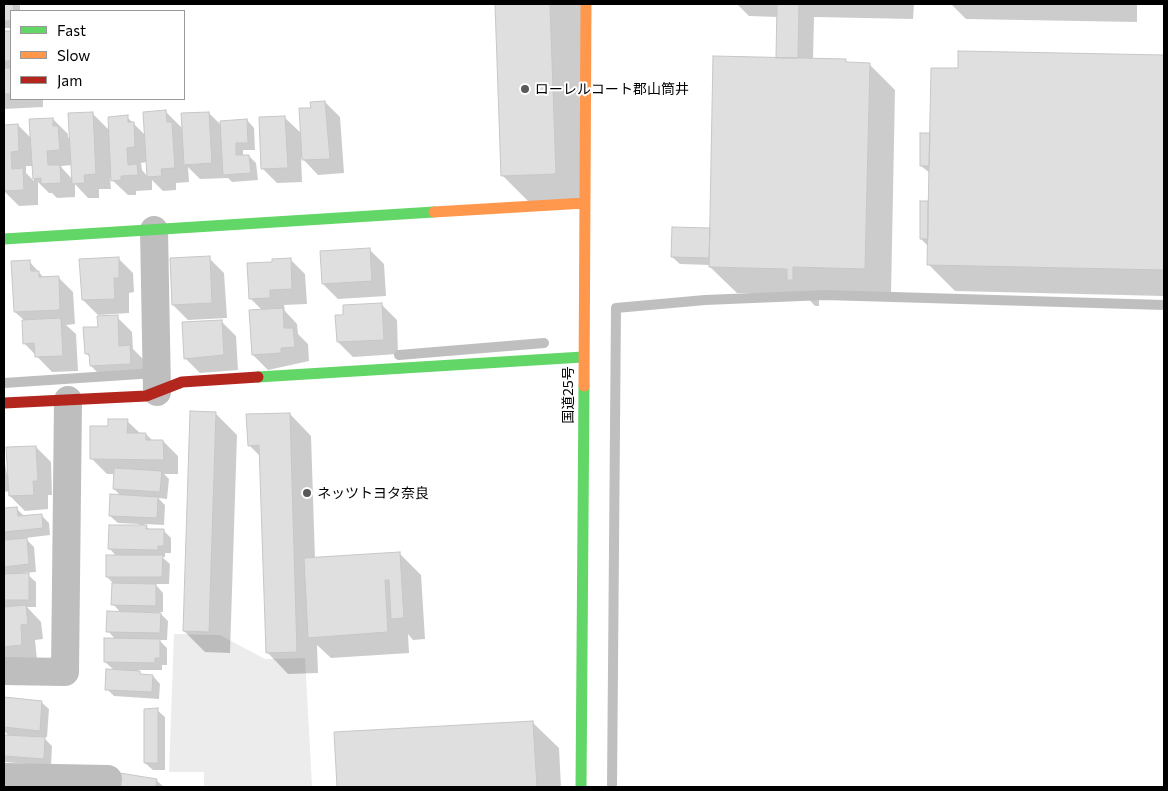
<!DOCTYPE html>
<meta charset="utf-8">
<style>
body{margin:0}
#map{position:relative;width:1168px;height:791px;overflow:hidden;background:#fff;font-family:Commissioner,sans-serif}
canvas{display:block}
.frame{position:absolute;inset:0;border:5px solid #000;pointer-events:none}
.legend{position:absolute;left:10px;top:10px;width:175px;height:90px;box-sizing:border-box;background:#fff;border:1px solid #999;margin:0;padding:6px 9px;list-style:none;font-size:15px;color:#000}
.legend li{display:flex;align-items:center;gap:10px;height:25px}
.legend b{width:25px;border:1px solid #999}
</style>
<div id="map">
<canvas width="1168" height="791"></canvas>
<div class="frame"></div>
<ul class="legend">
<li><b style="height:6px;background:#63d668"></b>Fast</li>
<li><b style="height:6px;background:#ff974d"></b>Slow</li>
<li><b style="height:6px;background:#b3261e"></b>Jam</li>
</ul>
</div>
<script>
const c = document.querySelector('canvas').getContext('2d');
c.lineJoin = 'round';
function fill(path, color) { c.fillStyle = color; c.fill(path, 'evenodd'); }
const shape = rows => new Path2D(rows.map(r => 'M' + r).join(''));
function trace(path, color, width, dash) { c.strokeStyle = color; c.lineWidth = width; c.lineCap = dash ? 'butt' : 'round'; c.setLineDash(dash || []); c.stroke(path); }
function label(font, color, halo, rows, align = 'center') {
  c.font = font + ' Commissioner,"Noto Sans JP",sans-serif'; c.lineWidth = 4; c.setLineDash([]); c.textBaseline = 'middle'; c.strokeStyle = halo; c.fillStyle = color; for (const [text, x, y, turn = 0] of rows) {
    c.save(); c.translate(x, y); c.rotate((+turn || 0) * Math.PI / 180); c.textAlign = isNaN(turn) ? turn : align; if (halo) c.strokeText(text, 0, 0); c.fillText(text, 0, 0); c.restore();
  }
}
fill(shape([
 [174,634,220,635,265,659,305,658,312,786,204,787,204,772,169,772]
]), '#ececec');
fill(shape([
 [4,4,20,4,20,11,11,11,11,28,4,28],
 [496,4,581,4,588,206,536,209,502,175],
 [737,4,914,4,913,19,814,17,813,60,846,61,848,63,869,64,895,90,891,295,819,293,819,306,815,306,804,294,737,293,710,267,710,265,680,264,672,257,711,232,779,59,778,17,749,16],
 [951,4,1137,4,1137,22,966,19],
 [4,32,11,32,11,99,43,99,43,107,4,109],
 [959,52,1164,56,1164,296,955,291,929,265,929,247,921,239,928,203,930,205,930,173,921,166,931,134,959,70],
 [325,102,340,117,344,173,318,175,301,157,302,182,277,183,262,168,284,117,302,134,312,109],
 [166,112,183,129,209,113,222,126,247,120,254,128,255,150,243,150,243,156,249,156,256,163,258,180,232,182,228,178,200,179,188,167,189,182,176,183,176,190,163,191,152,180,152,190,136,191,136,195,128,195,110,178,111,189,99,189,99,198,88,198,75,184,75,197,57,198,52,193,49,193,38,182,38,205,19,206,4,191,4,126,18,125,32,139,53,119,68,134,68,137,71,140,92,113,110,131,127,117,146,136],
 [147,162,148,177,142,170,141,163],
 [72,165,73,180,62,168,61,166],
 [26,166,33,166,34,181,26,173],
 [369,249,384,264,386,296,338,299,323,284],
 [118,258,133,273,134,292,129,293,129,313,98,315,83,300],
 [209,258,224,273,227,318,188,320,173,305],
 [290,259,305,274,307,304,284,305,285,311,297,324,298,334,308,344,309,361,268,370,253,355,262,310,250,298,273,263],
 [29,261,44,278,58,277,73,292,75,324,66,325,76,334,78,371,52,372,24,343,25,321,15,312],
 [382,305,397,320,398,354,353,357,338,342,345,316],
 [117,317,132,332,133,349,145,361,145,378,106,381,91,366,90,357,86,353,99,328],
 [221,321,236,336,238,370,200,373,185,358],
 [216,414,237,435,230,653,205,652,184,631],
 [290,414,311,436,315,559,400,554,421,575,425,639,413,640,408,634,409,653,331,658,317,645,318,673,288,674,267,652,261,457,249,445],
 [127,421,141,434,146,434,153,441,163,441,178,456,178,474,164,474,169,479,167,499,158,498,165,505,164,525,144,524,150,530,164,531,171,538,171,553,165,553,165,557,162,557,170,564,169,584,155,584,163,593,163,612,159,612,168,621,167,640,159,640,167,648,167,665,162,665,162,670,137,670,143,676,153,676,160,684,159,699,114,696,107,689,114,670,105,662,116,640,108,631,121,613,113,604,115,585,107,577,117,557,110,549,139,526,139,524,118,523,110,516,121,496,114,489,115,474,107,474,92,459,109,427],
 [36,447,51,462,52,495,48,495,48,509,25,511,10,496,10,491,4,492,4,457,7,475,9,474],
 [16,508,24,516,41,515,49,523,50,535,25,538,34,547,36,572,22,573,22,575,28,575,36,582,36,607,27,607,41,622,43,639,35,640,37,660,4,660,4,510],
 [4,699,41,702,49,709,47,737,43,737,52,746,51,766,4,762,4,736,9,736,4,731],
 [157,710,165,717,165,770,153,770,145,763],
 [532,722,559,748,561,787,338,787,335,733],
 [156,780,164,787,119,787]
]), '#0003');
trace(shape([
 [399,355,544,343],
 [4,383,155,373],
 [612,787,616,308,705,300,825,295,1164,305]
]), '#bfbfbf', 10);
const building = shape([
 [4,4,13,4,14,11,11,11,11,21,4,21,4,4],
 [495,4,550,4,556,174,501,176,495,4],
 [777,4,799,4,798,58,776,58,777,4],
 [4,31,11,31,11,61,4,61,4,31],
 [958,51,1164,55,1164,270,927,265,931,68,958,68,958,51],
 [713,56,846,59,846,62,870,63,865,269,793,267,793,280,787,280,787,269,709,267,713,56],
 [4,68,11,68,11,94,4,94,4,68],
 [325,101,330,159,302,160,299,108,311,108,310,102,325,101],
 [166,110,167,122,172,122,175,168,161,169,162,176,147,177,143,112,166,110],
 [93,112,96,174,84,175,85,183,72,184,68,113,93,112],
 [209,112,212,163,184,165,181,113,209,112],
 [128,115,128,122,134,122,135,147,127,148,128,165,137,164,138,175,121,176,121,180,111,181,108,117,128,115],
 [285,116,288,168,261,169,259,117,285,116],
 [53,118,53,126,58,126,60,150,47,151,48,165,60,165,61,183,41,184,41,178,33,179,29,119,53,118],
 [247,119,248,143,236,143,236,155,249,155,251,173,223,175,220,121,247,119],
 [18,124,19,151,11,152,12,169,23,168,24,190,4,191,4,125,18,124],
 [920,133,930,133,929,166,920,166,920,133],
 [920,201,928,201,928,239,920,239,920,201],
 [672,227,710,228,709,258,671,257,672,227],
 [370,248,372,281,322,284,320,251,370,248],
 [210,256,212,303,172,305,170,258,210,256],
 [119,257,119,278,114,278,115,299,82,300,79,259,119,257],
 [291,258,292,289,270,290,270,298,249,299,247,263,272,262,272,259,291,258],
 [30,260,31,271,39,271,39,277,59,276,60,310,14,312,11,261,30,260],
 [382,303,384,340,337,342,335,315,343,315,343,305,382,303],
 [283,308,284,328,293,328,295,347,281,348,281,353,252,355,249,310,283,308],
 [118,315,119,346,130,345,131,364,90,366,89,354,85,354,83,327,98,327,97,316,118,315],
 [61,318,63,356,35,357,34,343,23,344,22,320,61,318],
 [222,320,224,355,184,359,182,322,222,320],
 [190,411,216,412,209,632,183,631,190,411],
 [290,413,297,652,266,653,259,445,248,446,246,414,290,413],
 [108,419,128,419,127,433,146,433,146,440,163,440,164,460,90,459,90,426,108,426,108,419],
 [36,446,38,481,33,481,34,495,9,496,6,447,36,446],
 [114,468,162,471,160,492,113,489,114,468],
 [110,494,158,497,157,518,109,516,110,494],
 [17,507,18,516,42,514,43,528,4,532,4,508,17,507],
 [109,525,147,525,146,529,164,529,164,546,158,546,158,550,108,549,109,525],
 [27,538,29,564,4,567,4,540,27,538],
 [400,552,404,618,391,619,389,580,385,580,388,632,308,638,304,558,400,552],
 [106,555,163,555,162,577,106,577,106,555],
 [29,573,29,600,4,600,4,574,29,573],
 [112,583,156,584,156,606,111,605,112,583],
 [26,605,28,624,21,625,22,645,4,647,4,607,26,605],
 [107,611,161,613,160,633,106,632,107,611],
 [104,638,160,639,160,658,155,658,155,663,104,662,104,638],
 [106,669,140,671,140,674,153,675,152,692,105,690,106,669],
 [4,697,42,701,40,731,4,727,4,697],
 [158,708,158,763,144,763,144,709,158,708],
 [533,721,537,787,337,787,334,732,533,721],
 [4,735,45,737,44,759,4,756,4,735],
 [120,773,157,779,156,787,118,787,120,773]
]);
fill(building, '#dfdfdf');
trace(building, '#c7c7c7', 1);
trace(shape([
 [154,230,157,392],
 [4,671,65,672,68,400],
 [4,777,108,779,107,787]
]), '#bebebe', 28);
trace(shape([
 [4,239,434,212],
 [258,377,583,357],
 [581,787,584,386]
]), '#63d668', 11);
trace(shape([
 [434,212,585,203],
 [584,386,586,4]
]), '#ff974d', 11);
trace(shape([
 [4,403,146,396,182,382,258,377]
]), '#b3261e', 11);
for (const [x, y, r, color] of [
 [525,89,5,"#595959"],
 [307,493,5,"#595959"]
]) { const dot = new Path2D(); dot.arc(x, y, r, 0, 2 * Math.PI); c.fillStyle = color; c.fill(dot); trace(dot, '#fff', 2); }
label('14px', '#000', '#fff', [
 ["ローレルコート郡山筒井",535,89],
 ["ネッツトヨタ奈良",317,493]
], 'left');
label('14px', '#000', '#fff', [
 ["国道25号",568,395,-90]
]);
</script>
